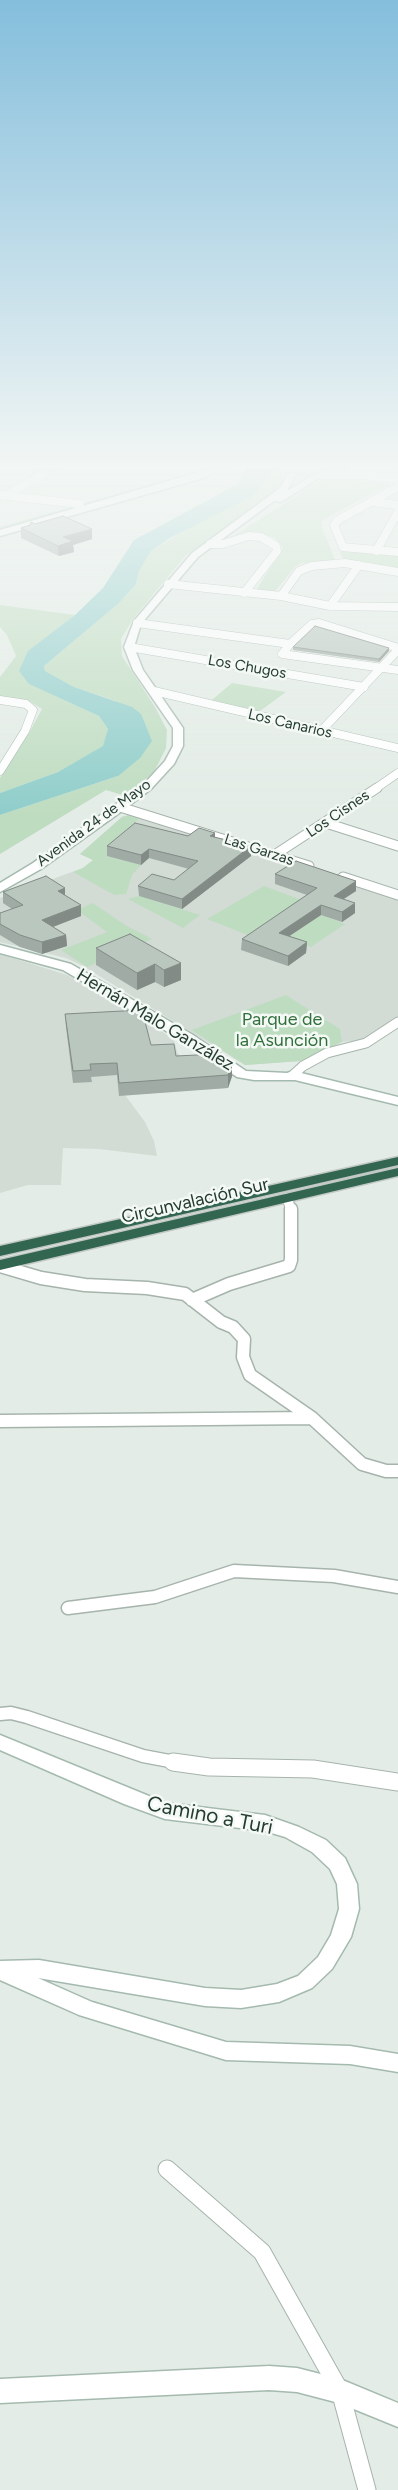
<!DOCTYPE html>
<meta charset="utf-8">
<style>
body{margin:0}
canvas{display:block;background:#e3ece6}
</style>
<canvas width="398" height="2490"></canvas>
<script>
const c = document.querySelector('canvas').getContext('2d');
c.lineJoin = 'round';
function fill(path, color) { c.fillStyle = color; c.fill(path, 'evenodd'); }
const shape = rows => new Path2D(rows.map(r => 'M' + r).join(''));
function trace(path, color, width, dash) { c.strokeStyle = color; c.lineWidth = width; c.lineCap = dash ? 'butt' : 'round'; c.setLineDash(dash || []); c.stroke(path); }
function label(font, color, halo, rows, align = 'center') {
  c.font = font + ' Figtree,sans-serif'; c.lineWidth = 5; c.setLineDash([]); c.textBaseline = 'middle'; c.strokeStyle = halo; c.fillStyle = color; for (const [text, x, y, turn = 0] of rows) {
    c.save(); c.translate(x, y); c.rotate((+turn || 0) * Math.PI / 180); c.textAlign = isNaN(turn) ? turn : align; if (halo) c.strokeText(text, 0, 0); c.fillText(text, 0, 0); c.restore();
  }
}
fill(shape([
 [129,815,284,862,398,900,398,1016,360,1042,349,1041,342,1042,301,1061,245,1065,83,966,66,958,0,942,0,898,83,868,93,860,80,854,122,817],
 [0,954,67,975,92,989,174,1039,177,1052,183,1060,224,1076,233,1075,228,1088,125,1095,145,1122,154,1141,157,1156,99,1149,63,1148,61,1185,28,1185,0,1193]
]), '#d2dcd5');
fill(shape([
 [207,468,221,468,0,533,0,527],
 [276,468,284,470,278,490,247,514,186,555,133,619,121,639,122,656,155,707,167,730,166,748,154,772,126,796,106,790,0,854,0,815,118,776,116,701,74,687,45,671,44,666,119,603,136,584,139,571,151,551,266,480],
 [337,478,390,484,321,521,322,528,336,562,301,563,295,567,273,594,255,592,283,547,275,538,269,536,258,534,232,537,323,479],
 [340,551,398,556,398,571,349,562,342,557],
 [0,605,75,615,53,634,19,671,30,684,99,716,108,729,104,746,58,772,0,793,0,778,29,733,42,709,28,700,0,697,0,677,16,656,7,635,0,627],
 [232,683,286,692,256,714,208,703],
 [129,815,142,816,126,830,135,833,107,856,141,865,132,875,126,894,114,895,73,872,83,868,93,860,80,854,122,817],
 [264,886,307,902,250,936,207,919],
 [139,896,200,915,183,928,128,899],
 [93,903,125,925,152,939,87,967,61,950,107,932,77,910],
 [321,915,345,924,311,947,286,938],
 [286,995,340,1029,342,1042,301,1061,245,1065,192,1030]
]), '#bedcc0');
fill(shape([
 [247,468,276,468,254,495,170,538,151,551,139,571,136,584,119,603,44,666,45,671,74,687,132,707,141,714,152,741,140,758,118,776,0,815,0,793,58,772,103,746,108,729,99,716,29,684,19,671,28,651,75,615,103,588,134,540,238,484]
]), '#8fcdca');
const streetFar3 = shape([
 [321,475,363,475,398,479],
 [398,487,338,520,334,525,343,547,398,552],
 [0,495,80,504],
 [4,496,45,474],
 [372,502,398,505],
 [210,544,223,544,249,536,261,537,276,546,277,551,244,593],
 [376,551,398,512],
 [168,584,281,596,330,606,398,607],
 [281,596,299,571,312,566,345,563,398,572],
 [330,606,359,565],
 [137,623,290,644,282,654,398,670],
 [290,644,312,624,319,623,398,648],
 [129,647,364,687],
 [154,691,398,748],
 [0,700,26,704,33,710,25,731,0,771],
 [321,731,398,650],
 [375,789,398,773]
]);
const streetFar2 = shape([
 [120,807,309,866],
 [326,823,398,846],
 [276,854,377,788],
 [343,877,398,895],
 [293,1075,303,1066,327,1053,366,1043,398,1022],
 [287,1198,291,1210]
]);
const streetFar1 = shape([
 [0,1266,41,1278,85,1285,147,1288,185,1294,221,1322,233,1327,244,1339,243,1357,250,1375,312,1418,362,1464,386,1471,398,1471],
 [192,1300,229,1284,289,1266,291,1260,291,1209],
 [0,1421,312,1418],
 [68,1608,155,1597,234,1571,334,1576,398,1587],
 [0,1714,11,1713,27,1717,143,1756,180,1763]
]);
const street = shape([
 [173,1762,209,1767,313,1769,398,1782],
 [167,2169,262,2252,340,2391,367,2490]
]);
const secondary = shape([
 [213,468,225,468,200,479,0,536,0,530,213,468],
 [335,468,348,468,322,476,281,502,274,501,198,557,141,624,134,647,143,670,183,728,183,746,174,764,151,789,115,816,41,869,0,892,0,883,33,863,143,785,165,761,173,746,173,728,133,670,124,647,134,621,192,553,280,488,289,472,296,474,287,491,315,474,335,468],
 [0,945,71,964,193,1035,246,1071,287,1073,293,1071,398,1097,398,1105,295,1080,254,1080,237,1077,183,1041,63,970,0,953,0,945],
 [0,1735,166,1803,265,1815,299,1827,326,1840,345,1858,357,1884,359,1909,351,1937,332,1969,312,1988,279,2002,241,2008,205,2006,38,1978,92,2002,226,2042,350,2046,398,2054,398,2072,350,2064,226,2060,79,2015,0,1980,0,1961,39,1960,205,1988,241,1990,277,1984,298,1976,318,1957,331,1935,339,1909,337,1884,330,1869,312,1852,285,1837,265,1831,165,1819,124,1804,0,1750,0,1735],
 [269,2366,297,2368,340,2379,398,2403,398,2427,339,2403,297,2392,269,2390,0,2403,0,2379,269,2366]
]);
const highway = shape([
 [398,1157,398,1165,0,1256,0,1246,398,1157],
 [398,1168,398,1176,0,1270,0,1260,398,1168]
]);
trace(streetFar3, '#a6b4ac', 9);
trace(streetFar2, '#a6b4ac', 11);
trace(streetFar1, '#a6b4ac', 15);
trace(street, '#a6b4ac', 19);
trace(secondary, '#a5baaf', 3);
trace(highway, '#c2c8c5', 3);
trace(streetFar3, '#fff', 8);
trace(streetFar2, '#fff', 9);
trace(streetFar1, '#fff', 12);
trace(street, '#fff', 17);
fill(secondary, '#fff');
fill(highway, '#326651');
fill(shape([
 [31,468,60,468,58,470,50,473,45,468,32,474],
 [35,524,92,539,73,545,74,552,59,556,21,538,21,528],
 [293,647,389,648,389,651,379,662,293,650],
 [188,836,215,838,251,846,251,856,182,909,139,896,138,886,174,880,189,869,149,858,141,865,107,856,107,846],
 [275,874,356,891,343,899,355,913,342,922,321,915,289,936,307,942,306,953,288,966,241,950,242,939,307,895,275,884],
 [65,888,65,895,81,905,81,916,53,927,66,935,67,946,42,954,20,947,0,935,0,913,12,909,3,903,3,892],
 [130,934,181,980,164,987,155,982,137,990,96,965,96,948],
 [65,1014,151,1045,176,1056,224,1064,232,1063,232,1076,228,1088,119,1096,117,1075,91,1077,92,1082,73,1083,66,1027]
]), '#9faba4');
fill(shape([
 [31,468,45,468,32,474],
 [50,468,60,468,58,470,50,473],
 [92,529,92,539,73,545,74,552,59,556,58,546,63,537],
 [389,648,389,651,379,662,379,659],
 [215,833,215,842,210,836],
 [251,846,251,856,182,909,182,899],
 [149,849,149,858,141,865,141,855],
 [356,881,356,891,333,906,334,896],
 [65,888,65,900,58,891],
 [355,903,355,913,342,922,342,912],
 [81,905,81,916,42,931,42,920],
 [321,905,321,915,279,943,279,933],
 [66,935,67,946,42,954,42,942],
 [307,942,306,953,288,966,288,956],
 [181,963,181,980,164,987,164,970],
 [155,964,155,982,137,990,137,973],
 [232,1063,232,1076,228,1088,228,1075]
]), '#828b86');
const building = shape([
 [63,516,92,529,63,537,73,541,58,546,21,528,30,525,31,522,35,524,63,516],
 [315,626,389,648,379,659,293,647,315,626],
 [135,823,188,836,199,828,215,833,210,836,251,846,182,899,138,886,152,874,174,880,198,861,149,849,141,855,107,846,135,823],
 [296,861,356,881,334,896,355,903,342,912,321,905,279,933,307,942,288,956,242,939,317,888,275,874,296,861],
 [46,876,65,888,58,891,81,905,42,920,66,935,42,942,20,935,0,924,0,913,23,905,3,892,46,876],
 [130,934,181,963,164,970,155,964,137,973,96,948,130,934],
 [142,1010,151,1045,174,1044,176,1056,217,1054,224,1064,232,1063,228,1075,119,1083,117,1063,90,1064,91,1070,73,1071,65,1014,142,1010]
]);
fill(building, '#b9c7bf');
trace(building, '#828b86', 1);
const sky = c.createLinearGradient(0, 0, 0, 817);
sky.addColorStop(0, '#84bedc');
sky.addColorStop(0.57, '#f2f6f4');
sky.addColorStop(1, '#f2f6f400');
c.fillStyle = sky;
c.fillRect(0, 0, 398, 817);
label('15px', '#243c31', '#f4f9f5', [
 ["Los Chugos",247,667,10],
 ["Los Canarios",290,724,13],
 ["Los Cisnes",338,814,-34],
 ["Avenida 24 de Mayo",94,823,-36],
 ["Las Garzas",259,850,18]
]);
label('18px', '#243c31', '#f4f9f5', [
 ["Hernán Malo Ganzález",155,1020,31],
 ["Circunvalación Sur",195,1201,-13]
]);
label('18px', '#31703d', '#f4f9f5', [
 ["Parque de",282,1020],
 ["la Asunción",282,1041]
]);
label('21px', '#243c31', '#f4f9f5', [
 ["Camino a Turi",210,1816,11]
]);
</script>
